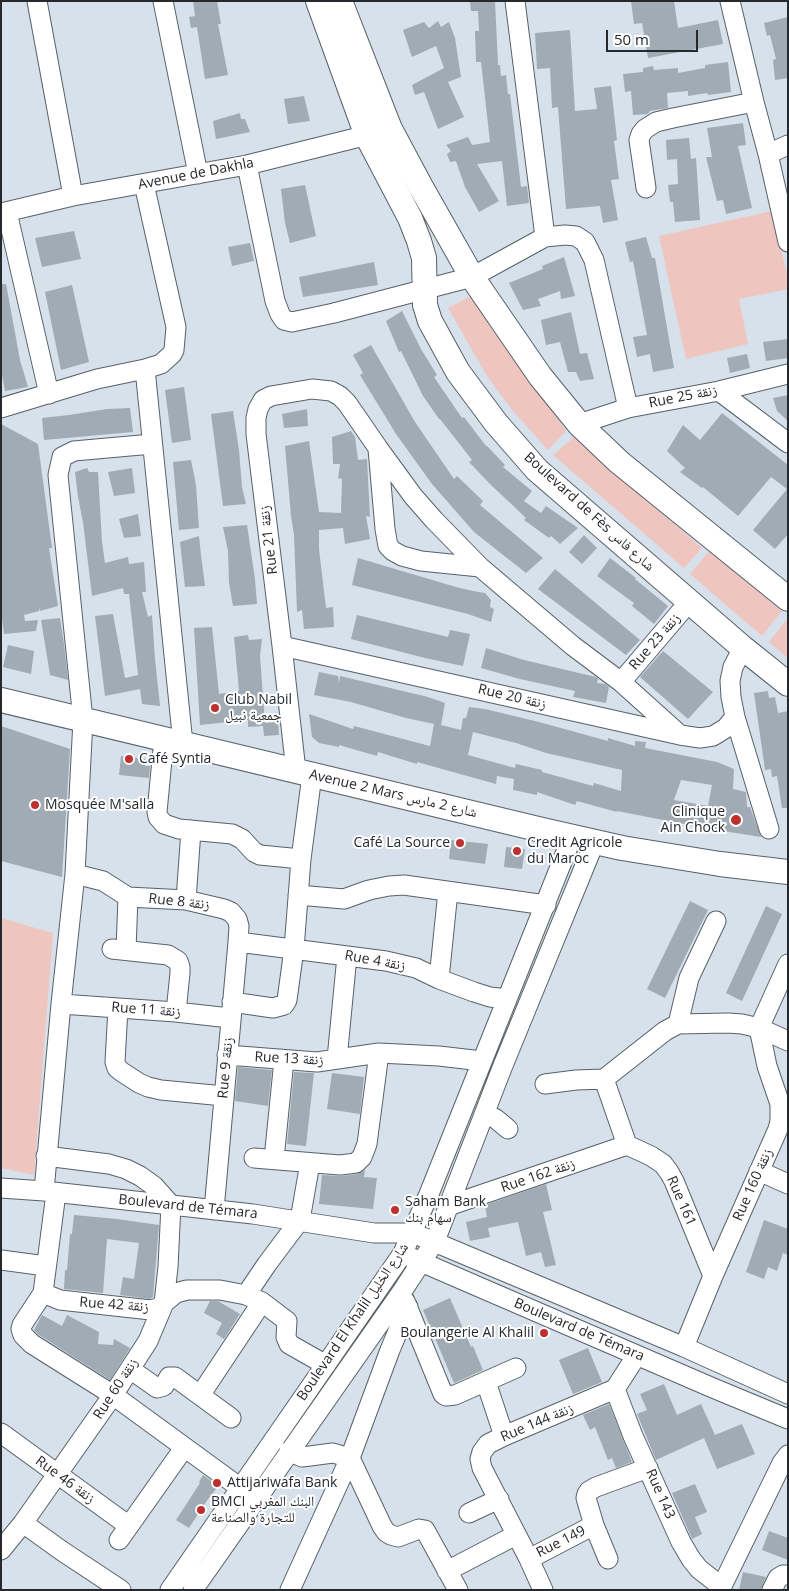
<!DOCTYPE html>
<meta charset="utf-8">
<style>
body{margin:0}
#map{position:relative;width:789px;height:1591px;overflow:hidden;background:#d6e1eb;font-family:"Open Sans",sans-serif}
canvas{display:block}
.frame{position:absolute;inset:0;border:2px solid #25292d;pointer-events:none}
.scale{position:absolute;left:606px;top:30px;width:92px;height:22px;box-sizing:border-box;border:2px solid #25292d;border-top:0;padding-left:6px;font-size:15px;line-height:18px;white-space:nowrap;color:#25292d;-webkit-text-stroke:4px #fff;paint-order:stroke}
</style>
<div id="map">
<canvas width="789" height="1591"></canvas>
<div class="frame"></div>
<div class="scale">50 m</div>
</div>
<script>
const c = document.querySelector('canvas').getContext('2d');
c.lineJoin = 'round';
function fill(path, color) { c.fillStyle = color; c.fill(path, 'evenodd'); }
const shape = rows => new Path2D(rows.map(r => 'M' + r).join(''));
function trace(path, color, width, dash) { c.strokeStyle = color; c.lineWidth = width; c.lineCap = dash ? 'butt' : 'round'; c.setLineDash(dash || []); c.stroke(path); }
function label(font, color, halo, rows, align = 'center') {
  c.font = font + ' "Open Sans","Noto Naskh Arabic",sans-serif'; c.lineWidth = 4; c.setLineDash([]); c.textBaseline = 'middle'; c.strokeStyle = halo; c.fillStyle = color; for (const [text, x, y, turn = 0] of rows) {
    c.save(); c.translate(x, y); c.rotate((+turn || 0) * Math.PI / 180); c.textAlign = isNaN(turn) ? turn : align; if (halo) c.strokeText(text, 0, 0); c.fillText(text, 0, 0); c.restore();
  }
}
fill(shape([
 [772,211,788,278,788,289,739,299,748,344,686,359,659,236],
 [475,294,513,353,566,431,548,450,512,410,487,376,448,308],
 [574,437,702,548,684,568,553,455],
 [709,551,782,611,762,636,690,574],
 [788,618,788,658,769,642],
 [1,918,53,933,34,1175,1,1168]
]), '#efc5c0');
fill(shape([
 [193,1,217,1,221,24,218,24,228,75,205,79,197,27,191,28,189,17,195,16],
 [470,1,495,1,498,65,500,65,501,76,506,75,508,94,510,94,521,187,527,186,529,203,507,206,502,161,477,164,499,201,479,212,465,187,456,161,450,162,447,154,451,151,446,145,468,137,472,145,490,142,481,62,476,62,475,31,479,31,478,11,471,11],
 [631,1,674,1,678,28,718,20,723,44,648,58,642,23,634,24],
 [788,17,788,78,775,80,773,60,776,59,770,35,767,36,764,23],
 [438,21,441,27,449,22,455,38,461,77,448,82,464,117,438,129,424,92,415,95,412,85,444,68,436,46,412,57,403,30,424,22,429,28],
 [570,30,575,111,597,109,594,88,611,86,617,140,614,141,619,179,611,180,618,220,603,223,600,206,566,209,558,107,552,108,550,68,537,69,535,33],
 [728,62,731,92,708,95,707,93,688,96,688,91,667,93,668,108,650,111,648,114,633,115,631,91,625,92,623,74,643,72,643,68,653,66,654,70,678,68,678,73,705,68,705,65],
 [304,96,310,121,288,124,284,99],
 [240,113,241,119,245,119,250,132,216,139,213,121],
 [743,123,746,145,738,146,752,208,726,214,723,200,717,201,706,157,712,157,707,128],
 [689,138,691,159,696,158,700,220,675,222,673,202,670,202,668,185,678,184,677,159,667,160,666,140],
 [305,185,316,236,290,243,285,223,281,189],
 [74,231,81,259,42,267,35,238],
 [646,237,652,258,655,258,674,368,653,372,650,354,637,357,633,337,647,335,633,261,630,262,625,242],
 [250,243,254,261,232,266,228,247],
 [564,257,575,296,561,299,560,291,538,299,541,306,523,310,509,283,543,269,542,266],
 [374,262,378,285,303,297,299,277],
 [1,284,6,284,20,360,28,387,5,391,1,370],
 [72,285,89,362,61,370,45,292],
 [402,311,421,349,437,375,434,377,462,418,464,417,486,446,487,446,505,465,503,467,532,491,524,501,541,513,546,506,578,528,560,544,551,536,549,538,524,520,526,518,489,483,469,462,472,460,440,419,439,419,423,396,401,351,399,352,386,321],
 [571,312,580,354,587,353,594,379,580,381,576,372,568,372,560,342,546,345,541,320],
 [788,339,788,358,766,361,763,342],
 [371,345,415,422,454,479,457,476,483,501,480,505,543,558,526,573,474,532,432,484,396,434,360,375,363,373,353,355],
 [747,354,750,368,730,373,727,358],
 [184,387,191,440,172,443,165,390],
 [788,395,788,421,777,411,773,398],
 [130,408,133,432,44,440,42,418,69,415,107,409],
 [307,409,308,426,284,428,282,414],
 [233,411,239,450,242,487,246,504,223,506,211,414],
 [722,413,788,465,788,534,775,549,753,530,787,489,771,477,738,516,703,487,702,488,680,472,685,468,667,451,683,425,700,440],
 [1,424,38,444,52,548,49,548,58,606,40,611,39,608,39,611,24,615,25,621,38,620,36,631,4,634,1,611],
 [351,431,355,437,358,460,367,459,370,517,366,516,370,539,345,544,343,528,319,530,319,549,326,608,333,607,334,627,304,629,302,610,297,612,294,535,291,516,285,446,309,441,319,512,341,513,342,479,338,478,340,464,333,464,332,437],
 [191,460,196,485,199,528,179,530,173,462],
 [87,468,89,472,98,472,102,542,105,563,128,557,129,564,144,562,146,592,142,592,148,617,152,615,155,659,160,706,142,704,140,689,105,696,95,616,113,614,125,678,138,675,129,594,124,594,123,588,92,596,83,522,78,497,75,472],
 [132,468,135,493,114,496,108,472],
 [138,514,141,536,124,538,119,519],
 [247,525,255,579,257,604,233,606,229,583,228,551,223,527],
 [584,535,597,548,582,564,569,552],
 [199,536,201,555,205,586,185,587,180,542],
 [358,558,456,587,473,591,485,593,491,600,490,607,494,609,491,622,468,614,352,585],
 [610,558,636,578,635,579,668,606,654,624,632,606,634,603,597,576],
 [555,569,640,640,626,655,538,589],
 [357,615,448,637,450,630,470,634,463,666,425,658,351,639],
 [60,618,64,644,68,680,50,675,41,620],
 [212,627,219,694,239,691,234,637,248,635,249,640,262,639,260,656,265,723,278,722,279,735,264,736,263,726,248,727,248,720,200,725,194,628],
 [8,645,34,651,31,674,3,667],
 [486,648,524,660,596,677,598,679,597,683,605,684,609,687,606,703,573,697,575,691,520,679,481,668],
 [663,651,713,692,688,719,640,677],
 [319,672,338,676,339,683,340,676,428,697,445,703,441,725,461,730,463,718,466,718,469,707,485,709,539,722,608,741,608,738,635,746,635,741,646,742,645,748,717,762,734,769,733,789,746,792,747,807,750,807,761,837,704,828,617,811,617,812,577,801,575,805,537,792,537,795,513,790,514,779,497,776,496,784,417,762,417,764,378,752,377,756,339,745,339,747,319,743,312,737,309,714,353,729,354,726,430,746,434,724,406,718,351,702,314,695],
 [473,732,516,743,546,753,622,770,621,791,594,783,593,786,542,772,542,770,516,764,515,768,468,755],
 [681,780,712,785,708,806,674,800],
 [768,691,769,698,775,697,778,713,788,711,788,808,782,808,777,776,772,777,771,769,765,770,754,693],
 [1,726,70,749,62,877,1,861],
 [121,756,145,759,145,766,150,766,149,778,119,775],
 [451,840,488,844,485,864,449,859],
 [506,847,525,849,522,869,504,867],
 [690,901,708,910,665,998,647,989],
 [766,906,782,914,742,1001,726,993],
 [238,1067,272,1070,268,1106,235,1101],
 [294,1072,314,1073,306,1146,287,1144],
 [332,1073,364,1077,360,1114,327,1109],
 [365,1170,364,1177,377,1178,373,1209,319,1204,322,1175,341,1176,357,1174],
 [546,1184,552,1210,543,1212,556,1265,545,1267,541,1252,526,1256,518,1222,488,1228,490,1237,470,1241,466,1222,487,1217,485,1205],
 [74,1215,117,1219,159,1225,153,1297,150,1299,120,1295,123,1277,134,1279,139,1243,107,1239,103,1293,64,1289,65,1270,67,1270,70,1234,72,1234],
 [764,1220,788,1229,788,1255,783,1253,777,1271,768,1267,764,1279,746,1272],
 [450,1298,471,1347,473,1346,483,1370,454,1383,423,1310],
 [210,1301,218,1301,240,1314,224,1339,216,1334,222,1323,204,1313],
 [42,1315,62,1326,67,1315,99,1332,98,1344,113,1345,114,1339,130,1348,110,1380,39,1335,34,1330],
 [588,1348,602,1382,573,1394,559,1360],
 [664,1384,677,1415,701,1404,715,1435,742,1424,755,1454,717,1469,704,1438,656,1460,637,1414,647,1410,640,1394],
 [609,1404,632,1462,616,1468,612,1458,608,1460,595,1427,590,1430,583,1415],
 [203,1475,217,1485,217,1488,208,1499,189,1528,176,1520,200,1483,199,1482],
 [695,1484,707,1512,695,1517,702,1534,692,1539,672,1493],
 [769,1531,788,1538,788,1560,762,1550],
 [743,1572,766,1577,761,1590,739,1590]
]), '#a0abb4');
const minor = shape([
 [37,1,73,196],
 [163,1,198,174],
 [515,1,545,237],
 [730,1,754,102,768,154,788,242],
 [768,154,788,145],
 [247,165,275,301,280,314,284,320,292,322,334,313,472,277,545,237,565,235,576,236,585,242,594,260,628,408],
 [646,188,639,140,641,134,645,129,656,122,673,118,754,102],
 [7,212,49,394],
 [1,213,73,196,247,165,380,132],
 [145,369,183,744],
 [719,391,788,443],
 [1,408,97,379,145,369,161,364,172,354,174,350,176,327,144,184],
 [579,424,628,408,719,391,788,374],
 [378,449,385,529,388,546,393,551,402,556,421,561,480,567],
 [282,646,680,735,700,738,713,736,726,728,735,717],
 [743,648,733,667,730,681,731,697,735,717,769,829],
 [621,682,689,602],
 [164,739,157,812,158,817,164,824,179,829,232,834,242,839,254,852,260,855,301,859],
 [296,771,282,646,256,434,256,418,258,409,263,400,271,396,312,389,331,391,340,396,347,403,378,448,413,496,434,520,480,567,573,646,621,682,680,735],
 [75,874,103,881,128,897,186,900,224,909,231,912,237,919,239,926,238,942,214,1210],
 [298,895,344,899,369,890,389,886,404,885,546,905],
 [186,900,191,830],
 [238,942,386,961,416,968,439,979,474,992,490,997,507,999],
 [112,949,168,955,178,961,180,967,180,973,176,1012],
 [126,950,128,897],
 [439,979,448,891],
 [232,1002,273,1008,284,1005,287,1000,294,949,301,859,312,775],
 [61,1004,176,1012,230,1018],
 [118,1008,115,1062,117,1068,122,1072,139,1083,148,1087,161,1090,224,1096],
 [678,1024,689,978,716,921],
 [227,1055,317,1062,379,1053,439,1056,482,1061],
 [337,1059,347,956],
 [604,1079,627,1145],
 [545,1084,576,1080,604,1079,665,1031,678,1024,728,1023,742,1024,759,1028,788,1041],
 [485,1113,496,1119,508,1129],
 [627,1145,651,1156,663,1164,669,1172,674,1181,713,1276],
 [254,1158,340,1165,356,1163,362,1157,367,1144,379,1053],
 [274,1159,284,1060],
 [759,1171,788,1184],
 [1,1188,44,1191,253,1214,374,1233,413,1233,684,1347,788,1394],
 [44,1191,61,1004,75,874,83,720,58,475,62,457,74,451,152,444],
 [56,1193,43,1293,22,1325,21,1329,23,1335,32,1344,113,1395,250,1495],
 [448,1206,627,1145],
 [412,1258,713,1388,788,1419],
 [1,1260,46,1266],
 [43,1293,60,1300,151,1310,158,1308,176,1293,187,1290,220,1290,246,1295,262,1302,287,1321,286,1337,289,1344,326,1365],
 [246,1295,267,1264,300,1220,310,1163],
 [405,1301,443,1394,446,1396,455,1395,516,1368],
 [684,1347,713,1276,778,1129,780,1121,780,1104,767,1066,759,1028,788,964],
 [130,1369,157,1388,164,1386,169,1377,175,1377,231,1418],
 [486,1382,504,1436],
 [615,1389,633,1436,681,1542,691,1559,699,1569,722,1587],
 [201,1394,262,1302],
 [1,1433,129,1526],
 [289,1451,302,1457,333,1453,350,1458,382,1526,386,1532,391,1535,398,1537,419,1529,425,1530,458,1590],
 [469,1513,499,1499],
 [23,1523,62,1551,121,1590],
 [119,1540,184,1448],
 [1,1550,23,1523,113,1395,148,1341,164,1303,168,1267,171,1205,154,1186,140,1176,126,1169,109,1164,46,1156],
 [529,1559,594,1525],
 [608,1559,594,1525,586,1498,587,1494,589,1491,596,1487,648,1468],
 [447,1571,516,1535],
 [170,1590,403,1253,429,1194,572,837],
 [193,1590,401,1293,435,1241,502,1068,595,841],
 [290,1590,350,1458,390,1350,408,1307],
 [543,1590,529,1559,482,1468,480,1459,482,1452,488,1444,504,1436,615,1389,637,1355],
 [720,1590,782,1463,788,1455],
 [772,1590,778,1578,783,1575,788,1575]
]);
const major = shape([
 [318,1,367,136,410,218,419,241,424,258,425,305,430,321,458,372,496,423,537,470,743,648,788,684],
 [340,1,390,129,421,187,472,277,540,376,579,424,619,462,788,599],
 [1,700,542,830,622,848,720,864,788,872]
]);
trace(minor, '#576169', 21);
trace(major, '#576169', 26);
trace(minor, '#fff', 19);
trace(major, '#fff', 24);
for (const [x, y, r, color] of [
 [215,708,5,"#be2f2e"],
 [129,759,5,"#be2f2e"],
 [35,805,5,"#be2f2e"],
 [736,820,6,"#be2f2e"],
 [460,843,5,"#be2f2e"],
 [517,851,5,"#be2f2e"],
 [395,1210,5,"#be2f2e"],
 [544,1333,5,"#be2f2e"],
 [217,1483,5,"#be2f2e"],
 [201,1510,5,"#be2f2e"]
]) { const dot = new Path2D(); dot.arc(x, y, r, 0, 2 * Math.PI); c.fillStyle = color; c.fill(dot); trace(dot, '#fff', 2); }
label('14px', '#25292d', '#fff', [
 ["Avenue de Dakhla",196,174,-11],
 ["Rue 25 زنقة",683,397,-11],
 ["Boulevard de Fès شارع فاس",589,512,42],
 ["Rue 21 زنقة",269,540,-97],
 ["Rue 23 زنقة",655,642,-49],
 ["Rue 20 زنقة",512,697,13],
 ["Avenue 2 Mars شارع 2 مارس",393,794,13],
 ["Rue 8 زنقة",179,902,6],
 ["Rue 4 زنقة",375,961,10],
 ["Rue 11 زنقة",146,1010,4],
 ["Rue 13 زنقة",289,1059,3],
 ["Rue 9 زنقة",226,1068,-85],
 ["Rue 162 زنقة",538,1176,-19],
 ["Rue 160 زنقة",753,1185,-66],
 ["Rue 161",681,1201,66],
 ["Boulevard de Témara",188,1207,6],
 ["Rue 42 زنقة",114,1305,4],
 ["Boulevard El Khalil شارع الخليل",353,1322,-56],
 ["Boulevard de Témara",579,1330,23],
 ["Rue 60 زنقة",116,1389,-57],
 ["Rue 144 زنقة",537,1423,-23],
 ["Rue 46 زنقة",65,1480,36],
 ["Rue 143",660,1494,66],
 ["Rue 149",561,1542,-27]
]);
label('14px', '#25292d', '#fff', [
 ["Club Nabil",225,700],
 ["جمعية نبيل",225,716],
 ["Café Syntia",139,759],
 ["Mosquée M'salla",45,805],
 ["Clinique",725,812,"right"],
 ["Ain Chock",725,828,"right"],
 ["Café La Source",450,843,"right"],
 ["Credit Agricole",527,843],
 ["du Maroc",527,859],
 ["Saham Bank",405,1202],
 ["سهام بنك",405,1218],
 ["Boulangerie Al Khalil",534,1333,"right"],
 ["Attijariwafa Bank",227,1483],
 ["BMCI البنك المغربي",211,1502],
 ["للتجارة والصناعة",211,1518]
], 'left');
</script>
